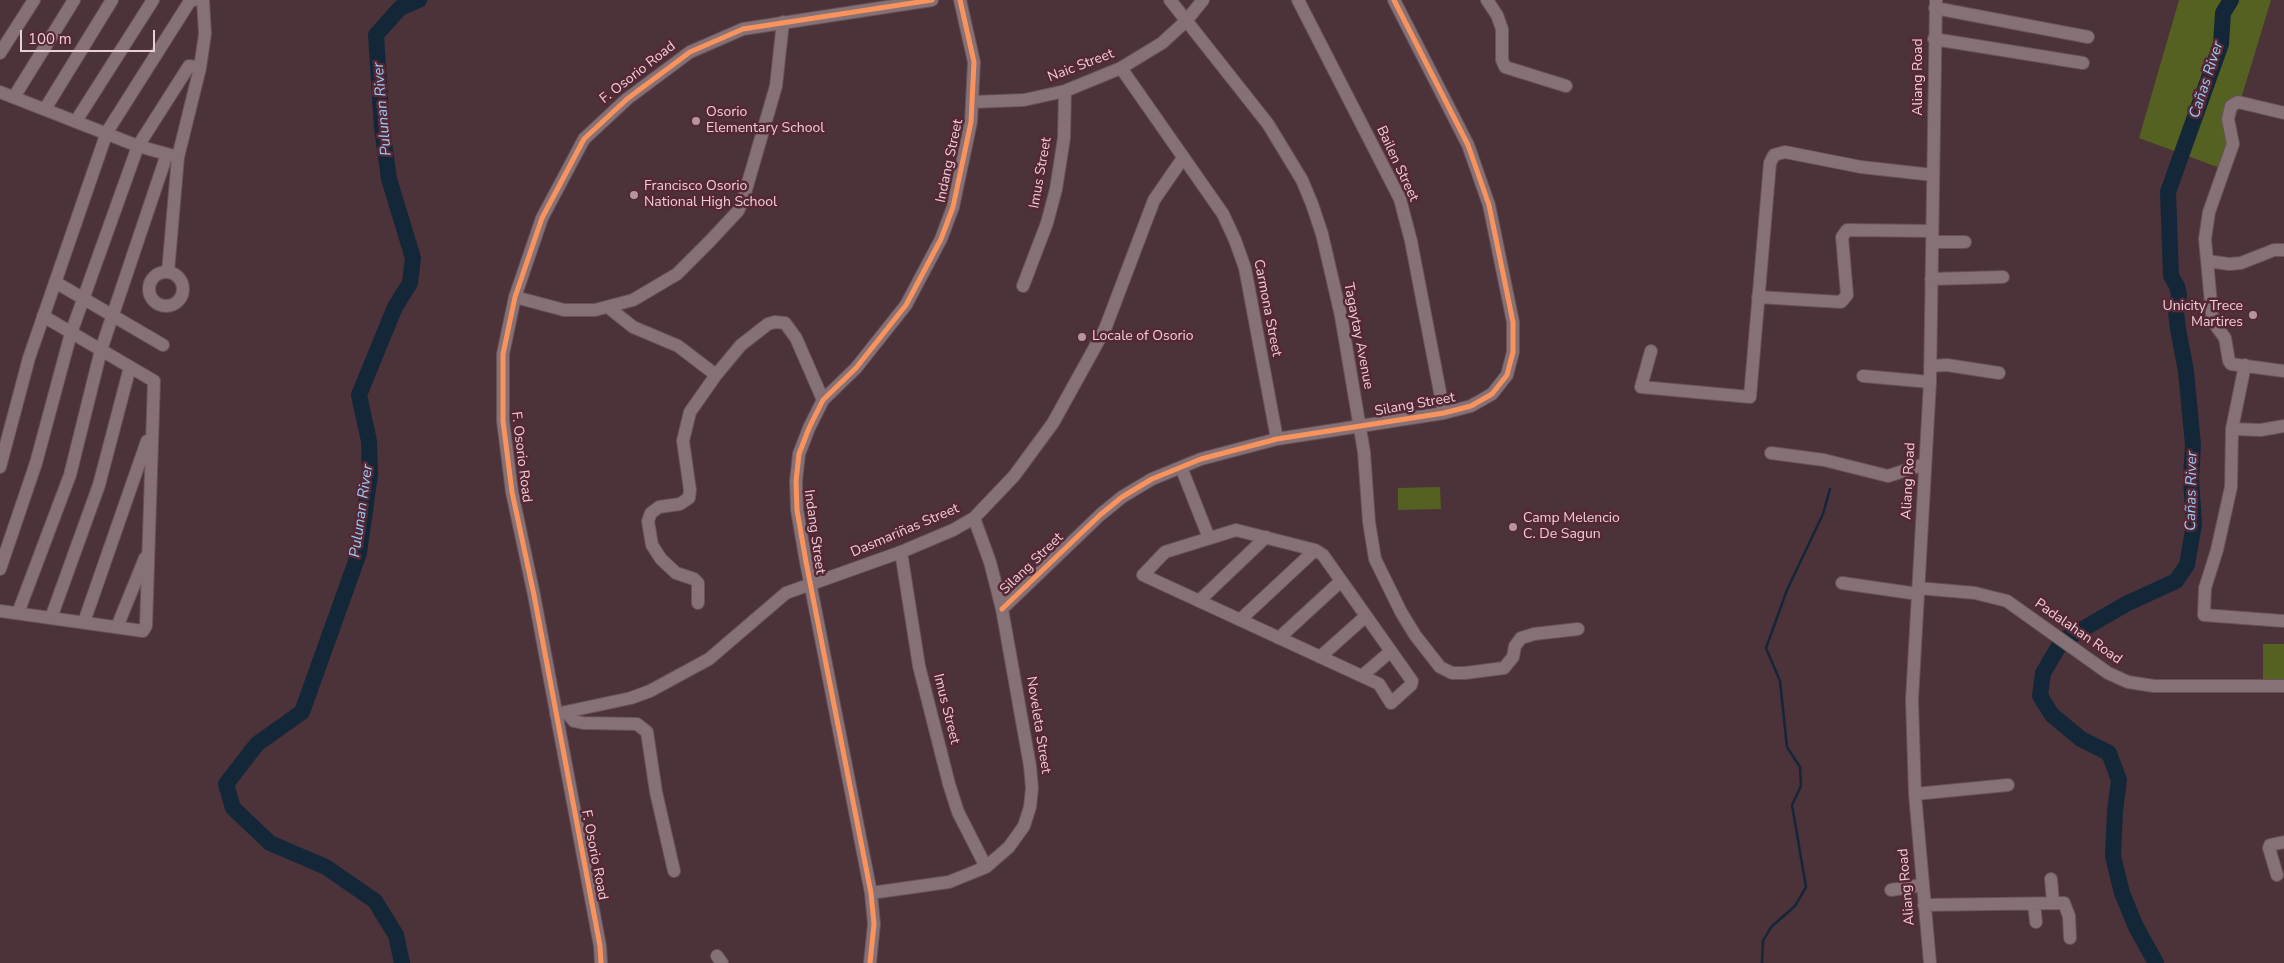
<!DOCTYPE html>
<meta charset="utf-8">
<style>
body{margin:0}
#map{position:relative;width:2284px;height:963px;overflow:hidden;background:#4c3239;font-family:"Nunito Sans",sans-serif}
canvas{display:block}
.scale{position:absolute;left:20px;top:30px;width:135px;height:22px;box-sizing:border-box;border:2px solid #ecced5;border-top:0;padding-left:6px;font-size:15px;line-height:18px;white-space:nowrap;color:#ecced5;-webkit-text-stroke:4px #562835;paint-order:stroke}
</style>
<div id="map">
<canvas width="2284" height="963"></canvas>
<div class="scale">100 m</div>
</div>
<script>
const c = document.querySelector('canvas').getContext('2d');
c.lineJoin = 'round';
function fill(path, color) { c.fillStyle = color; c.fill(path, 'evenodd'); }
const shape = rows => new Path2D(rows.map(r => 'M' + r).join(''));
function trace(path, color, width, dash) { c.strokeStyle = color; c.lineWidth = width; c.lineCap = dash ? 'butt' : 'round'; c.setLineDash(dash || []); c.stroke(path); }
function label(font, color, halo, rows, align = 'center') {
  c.font = font + ' "Nunito Sans",sans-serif'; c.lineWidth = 5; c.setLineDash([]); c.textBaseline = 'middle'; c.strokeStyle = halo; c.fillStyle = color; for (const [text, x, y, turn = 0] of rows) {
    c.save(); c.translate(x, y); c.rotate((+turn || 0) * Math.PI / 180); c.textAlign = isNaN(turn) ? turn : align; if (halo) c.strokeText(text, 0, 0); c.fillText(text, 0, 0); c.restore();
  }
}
fill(shape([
 [2179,0,2271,0,2220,168,2139,138],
 [1440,487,1441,509,1398,510,1398,488],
 [2263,644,2284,644,2284,682,2263,682]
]), '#546121');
trace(shape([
 [1762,963,1763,941,1771,927,1795,906,1806,887,1792,805,1801,786,1800,767,1787,747,1780,681,1766,648,1787,590,1823,514,1830,489]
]), '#142738', 2.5);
trace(shape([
 [402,963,396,935,375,901,326,867,270,843,233,808,226,784,257,744,302,712,359,553,370,475,369,441,359,395,395,307,410,283,413,258,389,179,382,128,376,35,400,8,419,0],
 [2156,963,2136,927,2122,893,2113,856,2115,811,2119,780,2109,753,2081,739,2052,715,2040,696,2043,673,2062,641,2126,604,2176,581,2187,565,2194,524,2191,479,2193,445,2186,371,2178,329,2176,312,2179,295,2177,286,2171,276,2168,192,2221,44,2223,13,2231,0]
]), '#142738', 16);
const minor = shape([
 [1170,0,1268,124,1302,180,1312,204,1322,234,1341,316,1364,452,1369,522,1375,559,1401,612,1415,635,1440,667,1452,673,1465,673,1504,668,1513,657,1515,646,1521,638,1534,634,1578,629],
 [1298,0,1400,199,1411,241,1444,413],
 [1487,0,1497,15,1502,29,1502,60,1505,67,1566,86],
 [1935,8,2088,37],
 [1934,39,2083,63],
 [0,53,34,0],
 [1121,68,1223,214,1235,240,1245,268,1277,439],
 [0,92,138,146,174,156],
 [14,97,74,0],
 [972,102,1024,100,1065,91,1121,68,1162,43,1186,21,1203,0],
 [45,109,112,0],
 [2284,113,2238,102,2231,106,2228,119,2233,144,2209,212,2205,239,2212,314,2214,323,2225,338,2229,361,2231,364,2284,371],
 [76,121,153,0],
 [1932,242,1965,242],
 [2207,261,2229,264,2241,263,2274,250,2284,250],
 [168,272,178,157,200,68,205,34,203,0],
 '149 289a17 17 0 1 1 34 0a17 17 0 1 1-34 0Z',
 [1931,279,2003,277],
 [55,282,163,345],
 [1023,286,1047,223,1056,189,1064,138,1065,91],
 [515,297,564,310,595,310,633,300,677,274,710,241,738,211,743,200,776,86,783,22],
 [1758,297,1841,302,1847,295,1842,237,1847,230,1932,231],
 [608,307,633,327,678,346,716,375],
 [1651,351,1641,387,1750,397,1770,163,1774,155,1785,152,1861,167,1933,175],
 [1930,366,1947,365,1999,373],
 [1863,376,1930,382],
 [2284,426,2261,430,2232,429,2231,487,2217,550,2205,588,2204,615,2284,621],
 [2232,429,2245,365],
 [1771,453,1824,460,1888,476,1925,464],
 [0,467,29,358,107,132,190,1,194,0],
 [1181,467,1209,538],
 [1236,530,1315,550,1323,555,1412,681,1411,685,1391,703,1379,684,1143,575,1165,552,1236,530],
 [901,552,919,666,949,784,958,812,986,867],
 [0,569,36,463,71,333,138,146,189,66,200,68],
 [1842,583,1918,594],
 [1918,588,1975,593,2007,601,2108,673,2128,682,2154,686,2284,686],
 [1199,601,1266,537],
 [698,603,698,583,694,579,676,573,661,559,652,545,648,521,651,513,659,507,680,504,689,498,690,490,683,441,690,412,716,375,741,345,768,324,775,322,785,323,796,338,823,400],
 [1002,609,1100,515,1122,497,1152,479,1201,459,1277,439,1444,413,1471,406,1492,394,1507,375,1513,352,1513,322,1489,205,1468,145,1394,0],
 [0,611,143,631,146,626,154,381,43,316],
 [18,613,70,475,101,350,167,154],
 [51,618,99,485,130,367],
 [1240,620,1315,550],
 [84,622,147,441],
 [117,627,145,558],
 [1279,638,1341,581],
 [1320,657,1366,616],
 [1362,676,1391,651],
 [566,712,574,721,583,723,637,724,647,732,656,792,674,871],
 [556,714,631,698,650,691,709,659,786,593,901,552,953,530,974,518,1014,476,1053,423,1105,329,1154,200,1183,158],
 [1915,794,2008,785],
 [2277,875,2269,848,2270,845,2284,842],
 [2051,879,2053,903],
 [1891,890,1922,885],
 [871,893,949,882,986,867,1009,847,1024,826,1030,807,1032,788,1030,766,1002,609,990,562,974,518],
 [2034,904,2036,922],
 [1924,905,2064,903,2069,916,2070,938],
 [717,956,722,963],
 [601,963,600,946,534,595,512,492,503,421,503,354,515,297,542,218,584,139,627,99,690,52,743,29,932,0],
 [870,963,874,924,871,893,806,562,797,510,796,481,799,454,809,428,823,400,856,368,906,305,941,239,953,207,971,122,974,62,960,0],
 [1930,963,1915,794,1912,700,1930,382,1936,0]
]);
trace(minor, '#685258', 14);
trace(minor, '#857176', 12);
trace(shape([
 [1002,609,1100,515,1122,497,1152,479,1201,459,1277,439,1444,413,1471,406,1492,394,1507,375,1513,352,1513,322,1489,205,1468,145,1394,0],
 [601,963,600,946,534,595,512,492,503,421,503,354,515,297,542,218,584,139,627,99,690,52,743,29,932,0],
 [870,963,874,924,871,893,806,562,797,510,796,481,799,454,809,428,823,400,856,368,906,305,941,239,953,207,971,122,974,62,960,0]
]), '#f8935d', 5);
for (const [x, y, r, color] of [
 [696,121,5,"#b4979e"],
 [634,195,5,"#b4979e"],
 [2253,315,5,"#b4979e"],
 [1082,337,5,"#b4979e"],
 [1513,527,5,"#b4979e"]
]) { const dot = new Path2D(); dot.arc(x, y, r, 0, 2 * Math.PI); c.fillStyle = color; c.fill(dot); trace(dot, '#562835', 2); }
label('14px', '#ecced5', '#562835', [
 ["Naic Street",1081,66,-21],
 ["F. Osorio Road",638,73,-38],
 ["Aliang Road",1919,77,-90],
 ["Indang Street",950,161,-78],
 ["Bailen Street",1397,164,65],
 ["Imus Street",1041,173,-80],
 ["Carmona Street",1267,308,79],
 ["Tagaytay Avenue",1358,336,79],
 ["Silang Street",1415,405,-10],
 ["F. Osorio Road",521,457,83],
 ["Aliang Road",1909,481,-87],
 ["Dasmariñas Street",905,531,-23],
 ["Indang Street",814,532,82],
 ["Silang Street",1032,564,-44],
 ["Padalahan Road",2078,632,35],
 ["Imus Street",946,709,76],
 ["Noveleta Street",1038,725,81],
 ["F. Osorio Road",594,855,79],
 ["Aliang Road",1907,887,-95]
]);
label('14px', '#ecced5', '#562835', [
 ["Osorio",706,113],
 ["Elementary School",706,129],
 ["Francisco Osorio",644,187],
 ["National High School",644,203],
 ["Unicity Trece",2243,307,"right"],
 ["Martires",2243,323,"right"],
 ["Locale of Osorio",1092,337],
 ["Camp Melencio",1523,519],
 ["C. De Sagun",1523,535]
], 'left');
label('italic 15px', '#96cefa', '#562835', [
 ["Cañas River",2207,80,-72],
 ["Pulunan River",383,109,-95],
 ["Cañas River",2192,491,-89],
 ["Pulunan River",362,511,-82]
]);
</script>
